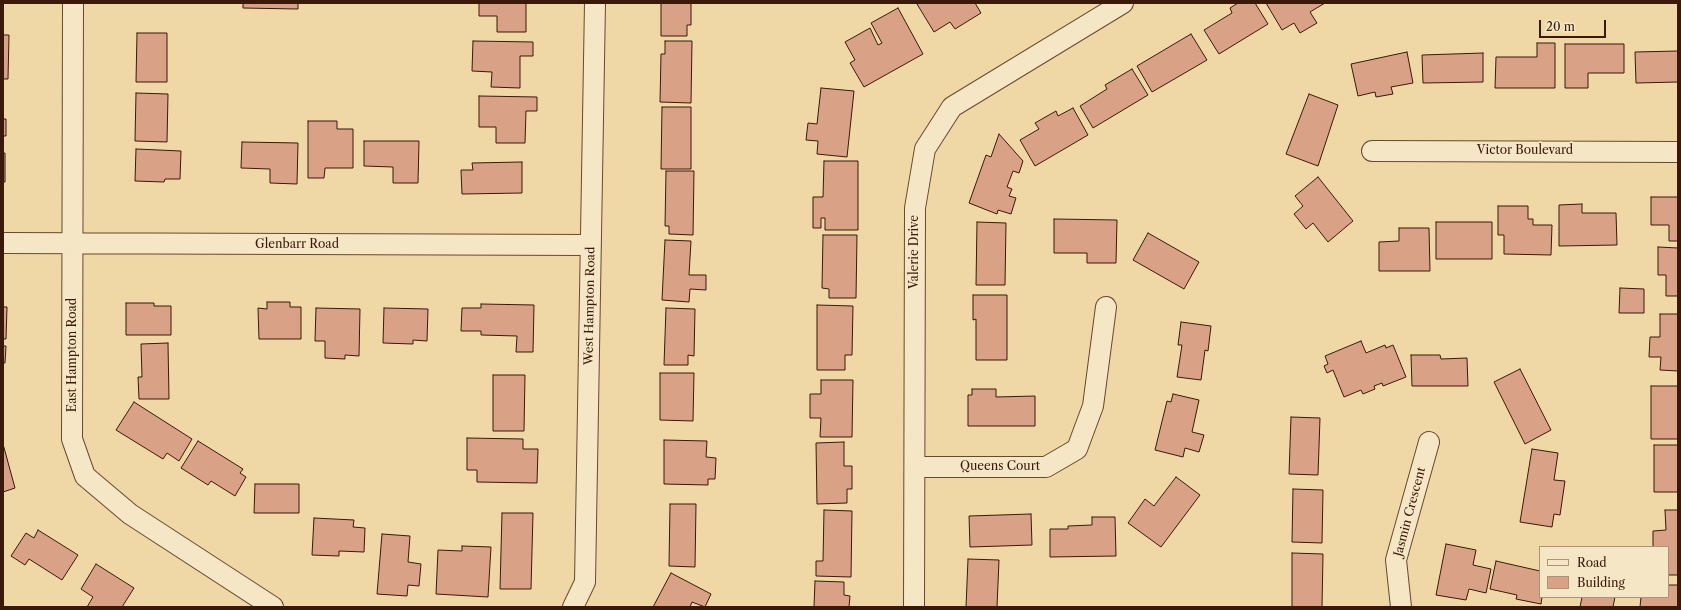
<!DOCTYPE html>
<style>
body{margin:0}
#map{position:relative;width:1681px;height:610px;overflow:hidden;background:#f0d8a6;font-family:"Libre Caslon Text",serif}
canvas{display:block}
.frame{position:absolute;inset:0;border:4px solid #3a180a;pointer-events:none}
.legend{position:absolute;left:1539px;top:546px;width:130px;height:52px;box-sizing:border-box;background:#f5e6c5;border:1px solid #aa947a;margin:0;padding:5px 7px;list-style:none;font-size:12px;color:#3a180a}
.legend li{display:flex;align-items:center;gap:8px;height:20px}
.legend b{width:20px;border:1px solid #aa947a}
.scale{position:absolute;left:1539px;top:20px;width:67px;height:18px;box-sizing:border-box;border:2px solid #3a180a;border-top:0;padding-left:5px;font-size:12px;line-height:14px;white-space:nowrap;color:#3a180a;-webkit-text-stroke:3px #f5e6c5;paint-order:stroke}
</style>
<div id="map">
<canvas width="1681" height="610"></canvas>
<div class="frame"></div>
<ul class="legend">
<li><b style="height:5px;background:#f5e6c5"></b>Road</li>
<li><b style="height:11px;background:#d9a287"></b>Building</li>
</ul>
<div class="scale">20 m</div>
</div>
<script>
const c = document.querySelector('canvas').getContext('2d');
c.lineJoin = 'round';
function fill(path, color) { c.fillStyle = color; c.fill(path, 'evenodd'); }
const shape = rows => new Path2D(rows.map(r => 'M' + r).join(''));
function trace(path, color, width, dash) { c.strokeStyle = color; c.lineWidth = width; c.lineCap = dash ? 'butt' : 'round'; c.setLineDash(dash || []); c.stroke(path); }
function label(font, color, halo, rows, align = 'center') {
  c.font = font + ' "Libre Caslon Text",serif'; c.lineWidth = 3.5; c.setLineDash([]); c.textBaseline = 'middle'; c.strokeStyle = halo; c.fillStyle = color; for (const [text, x, y, turn = 0] of rows) {
    c.save(); c.translate(x, y); c.rotate((+turn || 0) * Math.PI / 180); c.textAlign = isNaN(turn) ? turn : align; if (halo) c.strokeText(text, 0, 0); c.fillText(text, 0, 0); c.restore();
  }
}
const building = shape([
 [243,3,298,3,298,9,243,8,243,3],
 [479,3,526,3,526,32,497,32,497,16,479,16,479,3],
 [661,3,691,3,691,25,687,25,687,36,661,36,661,3],
 [919,3,975,3,981,13,955,29,950,22,934,32,917,4,919,3],
 [1238,3,1255,3,1268,24,1219,54,1204,30,1232,13,1230,8,1238,3],
 [1266,3,1325,3,1310,12,1317,23,1300,33,1294,23,1282,30,1266,3],
 [898,8,923,54,864,87,850,63,855,60,845,42,870,28,878,45,882,43,871,23,898,8],
 [137,33,167,33,167,82,136,82,137,33],
 [1191,34,1207,60,1152,92,1137,66,1191,34],
 [3,35,9,35,8,79,3,79,3,35],
 [473,41,533,42,533,56,520,56,520,88,491,87,492,72,472,71,473,41],
 [665,41,692,41,691,103,660,102,661,54,665,54,665,41],
 [1537,43,1555,43,1555,88,1495,88,1496,57,1537,57,1537,43],
 [1565,44,1624,44,1624,73,1588,73,1588,88,1565,88,1565,44],
 [1678,51,1678,82,1636,83,1635,52,1678,51],
 [1407,52,1413,83,1391,87,1393,94,1376,97,1375,92,1358,96,1351,64,1407,52],
 [1483,53,1483,82,1423,83,1422,55,1483,53],
 [1132,69,1148,95,1093,128,1080,106,1107,89,1105,85,1132,69],
 [821,88,854,91,847,157,817,154,818,141,806,140,808,123,817,124,821,88],
 [136,93,168,94,167,142,135,141,136,93],
 [1309,94,1338,105,1318,166,1286,154,1309,94],
 [479,96,537,97,537,111,526,111,525,143,496,143,496,127,479,127,479,96],
 [662,107,691,107,691,169,661,169,662,107],
 [1073,108,1088,135,1035,166,1020,140,1039,129,1035,123,1056,111,1058,116,1073,108],
 [3,119,6,119,6,136,3,136,3,119],
 [308,121,337,121,337,129,353,129,353,168,325,168,324,178,308,178,308,121],
 [999,134,1023,161,1019,173,1013,171,1007,187,1012,189,1009,196,1016,198,1011,214,998,210,997,214,969,203,986,155,991,157,999,134],
 [364,141,419,141,418,183,393,183,393,167,364,166,364,141],
 [242,142,298,143,297,184,270,183,270,169,241,168,242,142],
 [136,149,181,151,180,179,165,179,164,182,135,181,136,149],
 [3,153,5,153,5,182,3,182,3,153],
 [824,161,858,161,858,230,825,230,825,218,821,218,821,228,813,228,813,197,823,197,824,161],
 [522,162,522,193,462,194,461,170,473,170,472,163,522,162],
 [666,171,694,171,693,235,669,234,669,226,665,226,666,171],
 [1318,177,1353,221,1328,242,1313,223,1306,229,1294,214,1303,206,1295,196,1318,177],
 [1651,197,1678,197,1678,241,1669,241,1669,225,1651,225,1651,197],
 [1582,204,1582,213,1616,213,1617,245,1559,246,1559,205,1582,204],
 [1498,206,1528,206,1528,219,1533,219,1533,225,1552,225,1551,255,1504,254,1504,235,1498,235,1498,206],
 [1054,219,1117,220,1116,263,1087,263,1087,253,1054,253,1054,219],
 [977,222,1006,223,1005,285,976,285,977,222],
 [1436,222,1492,222,1492,259,1436,259,1436,222],
 [1399,228,1429,228,1430,271,1379,271,1379,242,1399,241,1399,228],
 [1148,233,1199,262,1184,289,1133,260,1148,233],
 [823,235,857,235,856,298,829,298,829,289,822,288,823,235],
 [665,240,691,241,689,275,706,275,706,290,690,289,689,302,662,300,665,240],
 [1658,247,1678,248,1678,296,1666,296,1666,275,1658,275,1658,247],
 [1620,288,1644,289,1644,313,1619,313,1620,288],
 [973,295,1007,295,1007,360,976,360,976,319,973,320,973,295],
 [267,302,290,302,290,307,301,307,301,339,259,339,258,308,267,309,267,302],
 [126,303,154,303,154,306,171,306,171,335,126,335,126,303],
 [481,304,534,305,533,352,516,352,517,336,481,335,481,331,461,331,462,308,481,308,481,304],
 [817,305,853,306,852,355,845,355,845,370,817,370,817,305],
 [3,307,7,307,6,339,3,339,3,307],
 [316,308,360,309,359,356,345,355,345,359,325,358,325,341,315,341,316,308],
 [384,308,428,309,427,341,413,340,413,344,383,343,384,308],
 [666,308,695,309,694,356,688,355,688,365,664,365,666,308],
 [1660,314,1678,314,1678,371,1660,370,1661,357,1649,357,1650,337,1660,337,1660,314],
 [1181,322,1211,326,1208,351,1205,350,1201,380,1177,377,1182,345,1178,345,1181,322],
 [1361,341,1366,353,1385,345,1386,348,1393,345,1406,377,1383,386,1382,383,1374,386,1375,389,1363,394,1361,390,1344,397,1333,370,1327,373,1324,366,1328,364,1325,356,1361,341],
 [168,343,169,399,139,399,138,377,142,377,141,344,168,343],
 [3,346,6,346,5,363,3,363,3,346],
 [1411,355,1440,355,1441,359,1467,358,1468,386,1412,386,1411,355],
 [1520,369,1551,430,1525,444,1494,382,1520,369],
 [660,373,694,373,693,421,660,420,660,373],
 [493,375,525,375,524,431,493,431,493,375],
 [821,380,853,380,852,437,820,437,821,418,810,418,810,394,821,394,821,380],
 [1651,386,1678,386,1678,439,1651,439,1651,386],
 [972,389,996,389,996,397,1035,396,1035,426,968,426,968,395,972,395,972,389],
 [1173,394,1199,400,1192,432,1204,435,1199,452,1185,448,1183,457,1155,450,1167,401,1171,402,1173,394],
 [134,402,192,439,179,461,167,453,163,459,116,430,134,402],
 [1291,417,1320,418,1318,475,1289,474,1291,417],
 [467,438,523,439,523,449,538,449,537,483,477,482,477,470,467,470,467,438],
 [664,440,707,441,706,457,716,458,715,479,708,479,708,485,664,484,664,440],
 [198,441,243,469,240,473,246,477,235,496,211,481,208,485,181,468,198,441],
 [844,442,844,466,852,466,852,489,847,489,847,503,817,504,816,443,844,442],
 [3,444,15,488,3,492,3,444],
 [1654,445,1678,445,1678,492,1654,492,1654,445],
 [1532,449,1558,453,1554,480,1565,481,1560,515,1554,514,1552,527,1520,522,1532,449],
 [1176,477,1200,495,1161,547,1128,523,1145,499,1154,506,1176,477],
 [255,484,299,484,299,513,254,513,255,484],
 [1293,489,1323,490,1322,543,1292,542,1293,489],
 [670,504,696,504,695,567,669,566,670,504],
 [824,510,852,511,851,577,816,576,816,561,823,561,824,510],
 [1665,510,1678,510,1678,575,1668,575,1668,547,1653,547,1653,531,1666,530,1665,510],
 [502,513,533,513,531,589,500,589,502,513],
 [1031,514,1032,545,970,547,969,516,1031,514],
 [1092,517,1115,517,1116,556,1050,557,1050,529,1068,529,1068,526,1092,525,1092,517],
 [314,518,354,520,353,527,365,528,364,552,339,551,339,556,312,555,314,518],
 [38,530,78,555,62,580,29,559,25,565,11,556,26,533,34,538,38,530],
 [382,534,410,536,408,562,421,564,419,586,408,585,407,596,377,594,382,534],
 [1446,544,1476,550,1473,565,1491,569,1486,593,1469,589,1466,600,1436,595,1446,544],
 [462,546,491,547,488,597,436,594,438,550,462,551,462,546],
 [1292,553,1323,554,1322,607,1292,607,1292,553],
 [968,559,999,560,997,607,966,607,968,559],
 [1496,561,1540,571,1540,597,1542,597,1541,604,1516,599,1517,595,1490,589,1496,561],
 [96,564,134,588,122,607,87,607,93,597,81,589,96,564],
 [671,573,711,594,705,607,692,602,690,607,653,607,671,573],
 [815,581,844,582,844,595,850,596,849,607,814,607,815,581],
 [1668,585,1678,585,1678,607,1640,607,1641,597,1668,597,1668,585],
 [1582,597,1615,597,1613,607,1580,607,1582,597]
]);
fill(building, '#d9a287');
trace(building, '#3a180a', 1);
const street = shape([
 [73,3,72,439,85,476,130,514,273,607],
 [1372,151,1678,152],
 [3,243,591,245],
 [915,467,1046,467,1077,449,1093,406,1106,307],
 [573,607,585,582,595,3],
 [914,607,915,208,925,149,952,107,1123,3],
 [1401,607,1396,560,1429,442]
]);
trace(street, '#684831', 22);
trace(street, '#f5e6c5', 20);
label('12px', '#3a180a', '#f5e6c5', [
 ["Victor Boulevard",1525,151],
 ["Glenbarr Road",297,245],
 ["Valerie Drive",915,252,-90],
 ["West Hampton Road",590,306,-89],
 ["East Hampton Road",73,355,-90],
 ["Queens Court",1000,467],
 ["Jasmin Crescent",1410,512,-75]
]);
</script>
